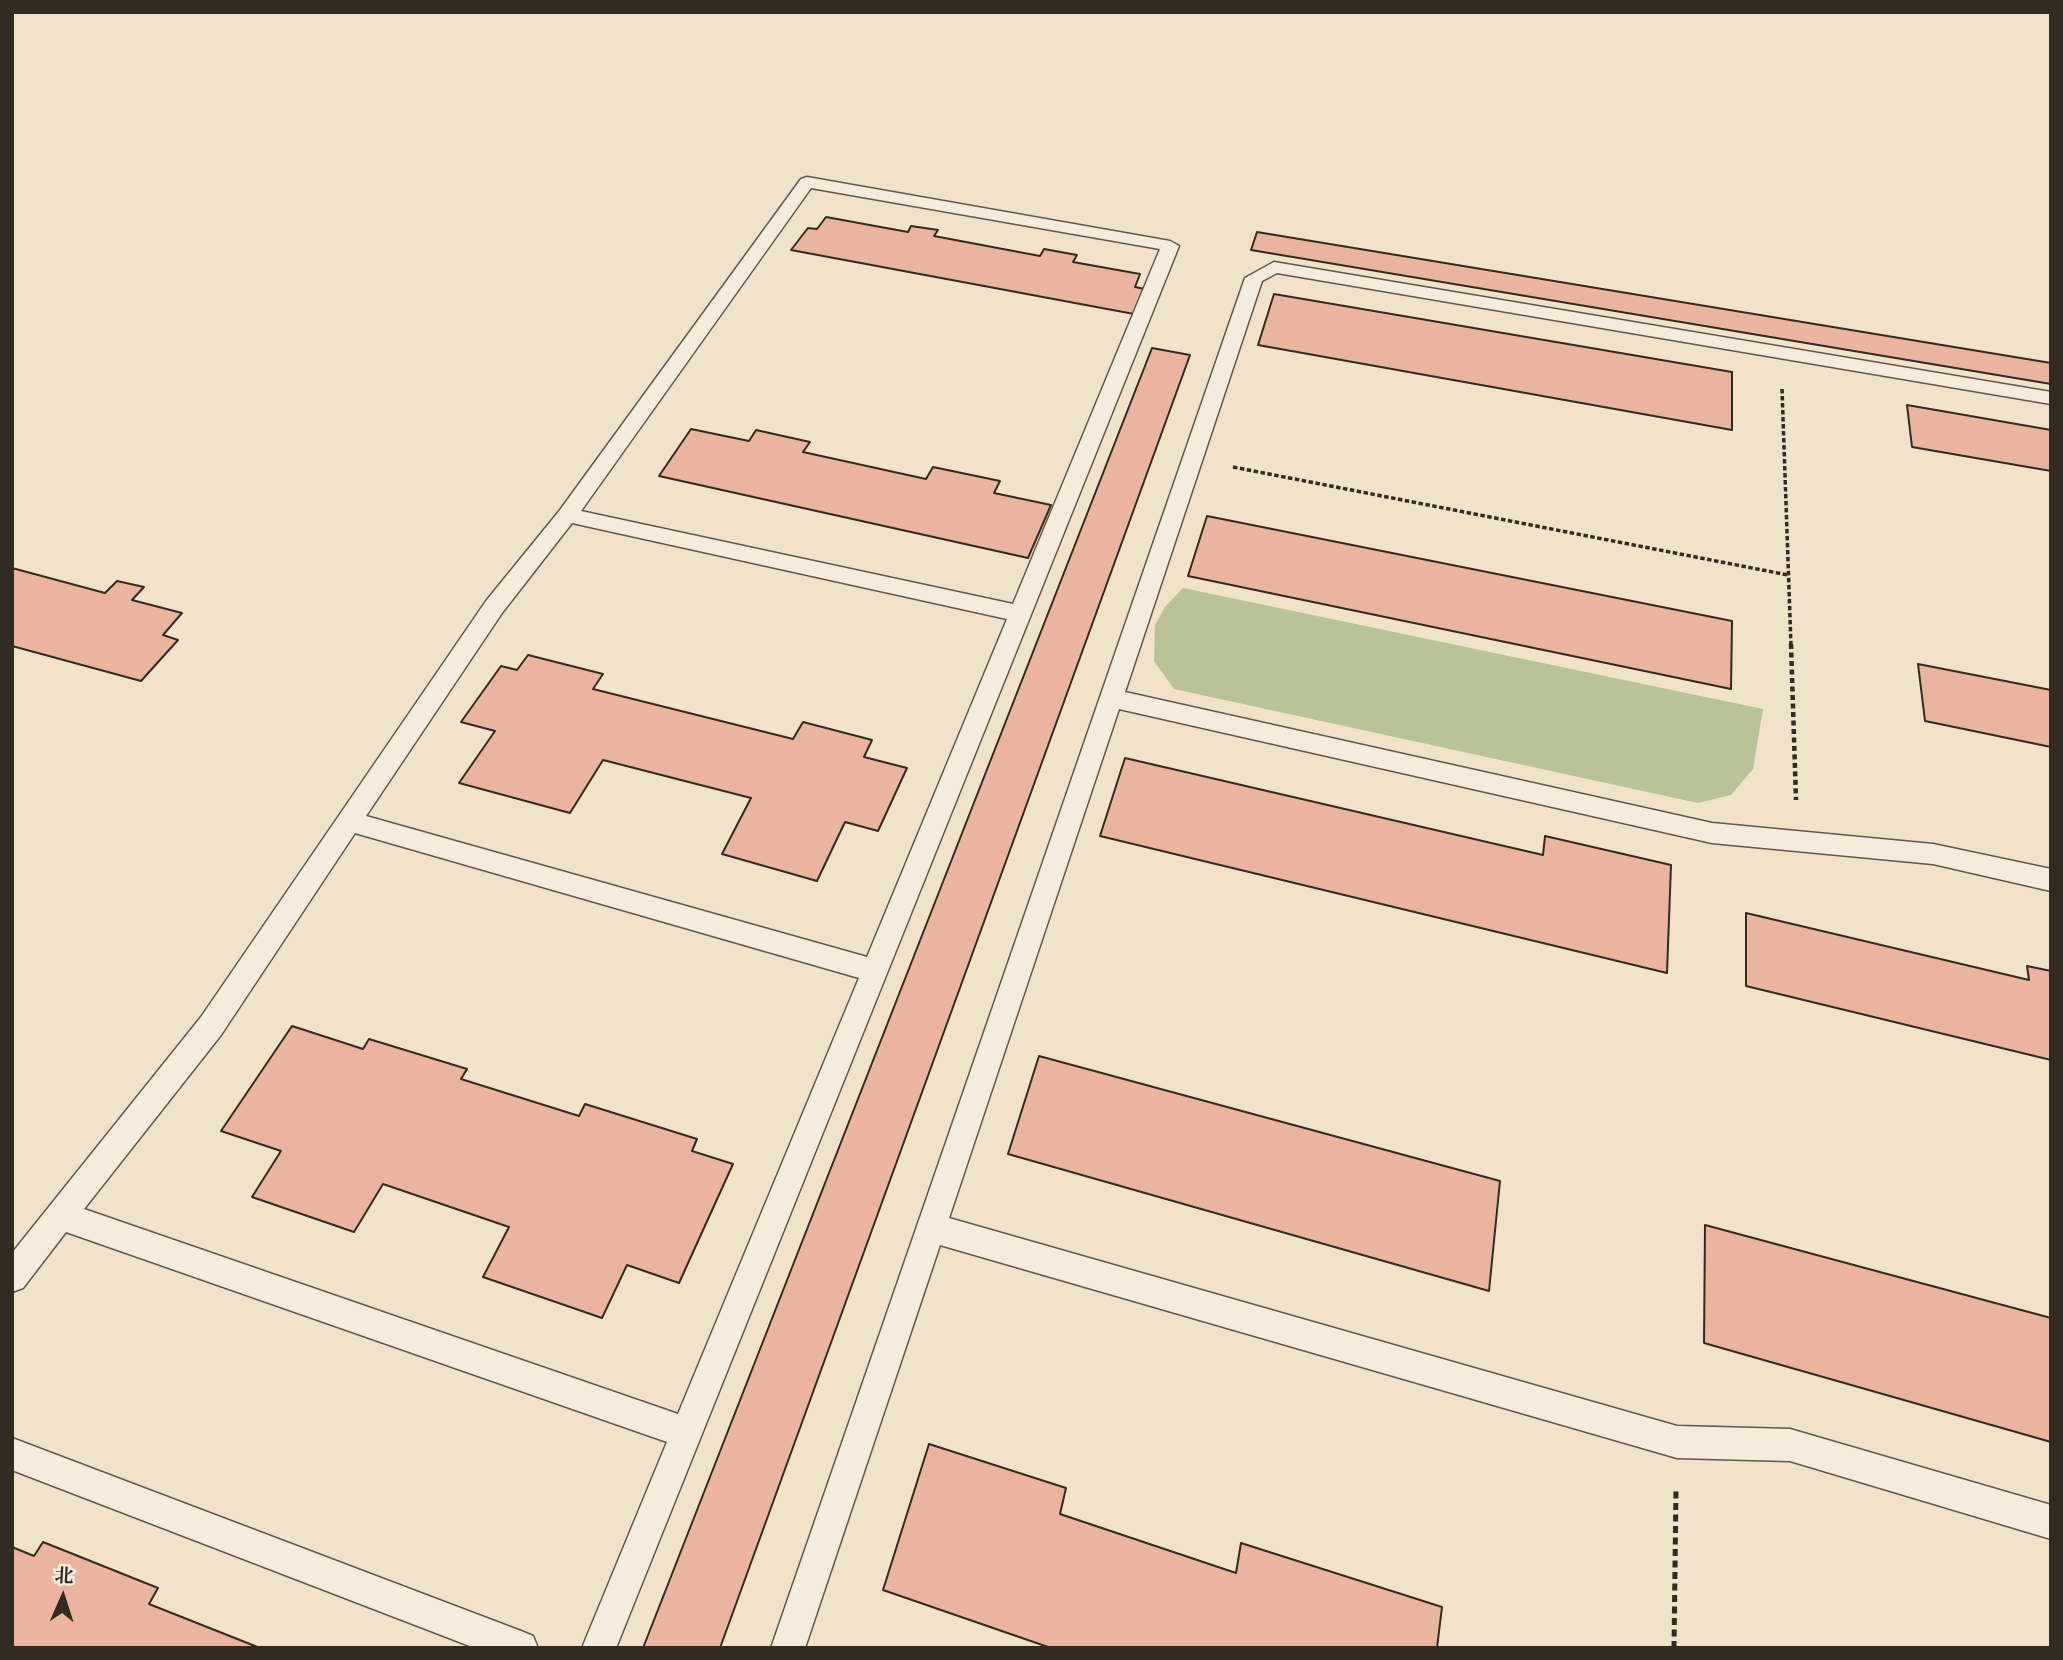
<!DOCTYPE html>
<meta charset="utf-8">
<style>
body{margin:0}
#map{position:relative;width:2063px;height:1660px;overflow:hidden;background:#f1e2ca;font-family:Cardo,"Noto Serif SC",serif}
canvas{display:block}
.frame{position:absolute;inset:0;border:14px solid #332a21;pointer-events:none}
.north{position:absolute;left:28px;top:1562px;width:70px;height:70px;-webkit-text-stroke:5px #f6ecdd;paint-order:stroke;rotate:3deg;font-size:19px;font-weight:700;line-height:28px;text-align:center;color:#332a21}
.north::after{content:'';display:block;margin:auto;width:24px;height:32px;background:#332a21;clip-path:polygon(50% 0,100% 100%,50% 72%,0 100%)}
</style>
<div id="map">
<canvas width="2063" height="1660"></canvas>
<div class="frame"></div>
<div class="north">北</div>
</div>
<script>
const c = document.querySelector('canvas').getContext('2d');
c.lineJoin = 'round';
function fill(path, color) { c.fillStyle = color; c.fill(path, 'evenodd'); }
const shape = rows => new Path2D(rows.map(r => 'M' + r).join(''));
function trace(path, color, width, dash) { c.strokeStyle = color; c.lineWidth = width; c.lineCap = dash ? 'butt' : 'round'; c.setLineDash(dash || []); c.stroke(path); }
fill(shape([
 [1183,588,1763,709,1753,769,1731,795,1698,803,1174,689,1154,661,1155,625,1165,607]
]), '#bac397');
const building = shape([
 [826,217,908,232,911,226,938,230,934,236,1040,256,1044,249,1077,255,1073,262,1140,274,1135,287,1145,289,1134,314,791,250,808,228,817,229,826,217],
 [1257,232,2051,363,2051,384,1251,250,1257,232],
 [1274,294,1732,372,1732,430,1258,345,1274,294],
 [1152,348,1190,355,720,1648,643,1648,1152,348],
 [1907,405,2051,430,2051,471,1912,447,1907,405],
 [691,429,749,441,756,430,810,442,803,452,926,479,933,467,1000,481,994,493,1051,505,1028,558,659,476,691,429],
 [1207,516,1732,621,1731,689,1188,576,1207,516],
 [12,568,105,593,117,581,144,587,132,600,182,613,163,635,178,640,141,681,12,646,12,568],
 [528,655,603,674,593,689,793,739,803,722,872,740,864,757,907,768,878,831,845,822,817,881,722,854,751,798,603,760,570,813,459,783,495,731,461,722,501,666,517,670,528,655],
 [1918,664,2051,690,2051,747,1925,721,1918,664],
 [1125,758,1543,855,1545,836,1671,865,1667,973,1100,836,1125,758],
 [1746,913,2029,980,2027,966,2051,971,2051,1060,1746,986,1746,913],
 [292,1026,363,1049,369,1039,467,1069,461,1079,579,1116,585,1104,697,1139,692,1151,733,1164,679,1283,627,1265,602,1318,483,1277,509,1227,383,1184,354,1232,252,1197,281,1151,221,1131,292,1026],
 [1039,1056,1500,1181,1489,1291,1008,1154,1039,1056],
 [1705,1225,2051,1318,2051,1442,1704,1343,1705,1225],
 [929,1444,1066,1488,1060,1514,1236,1573,1241,1543,1442,1607,1437,1648,1051,1648,883,1590,929,1444],
 [43,1542,158,1588,149,1604,260,1648,12,1648,12,1547,34,1556,43,1542]
]);
fill(building, '#eab4a0');
trace(building, '#332a21', 2);
const service = shape([
 [807,177,1170,241,1179,246,616,1648,582,1648,667,1442,66,1232,23,1288,12,1292,12,1253,201,1017,486,601,560,510,801,179,807,177],
 [811,188,1160,249,1013,604,581,511,811,188],
 [572,523,1007,619,867,957,366,816,502,613,572,523],
 [355,833,859,978,678,1414,84,1209,221,1035,355,833],
 [1274,262,2051,392,2051,404,1277,273,1262,281,1125,692,1712,823,1933,844,2051,869,2051,891,1933,864,1712,843,1119,709,949,1218,1677,1426,1790,1429,2051,1505,2051,1539,1790,1461,1677,1458,940,1245,805,1648,771,1648,1245,278,1274,262],
 [12,1438,521,1631,533,1636,538,1648,475,1648,12,1470,12,1438]
]);
trace(service, '#62584b', 3);
trace(shape([
 [1782,389,1791,646],
 [1233,467,1788,575]
]), '#332a21', 3.5, [4.5, 2.5]);
trace(shape([
 [1791,644,1796,800]
]), '#332a21', 4.5, [5, 3.5]);
trace(shape([
 [1674,1648,1676,1488]
]), '#332a21', 5, [7, 4.5]);
fill(service, '#f6ecdd');
</script>
